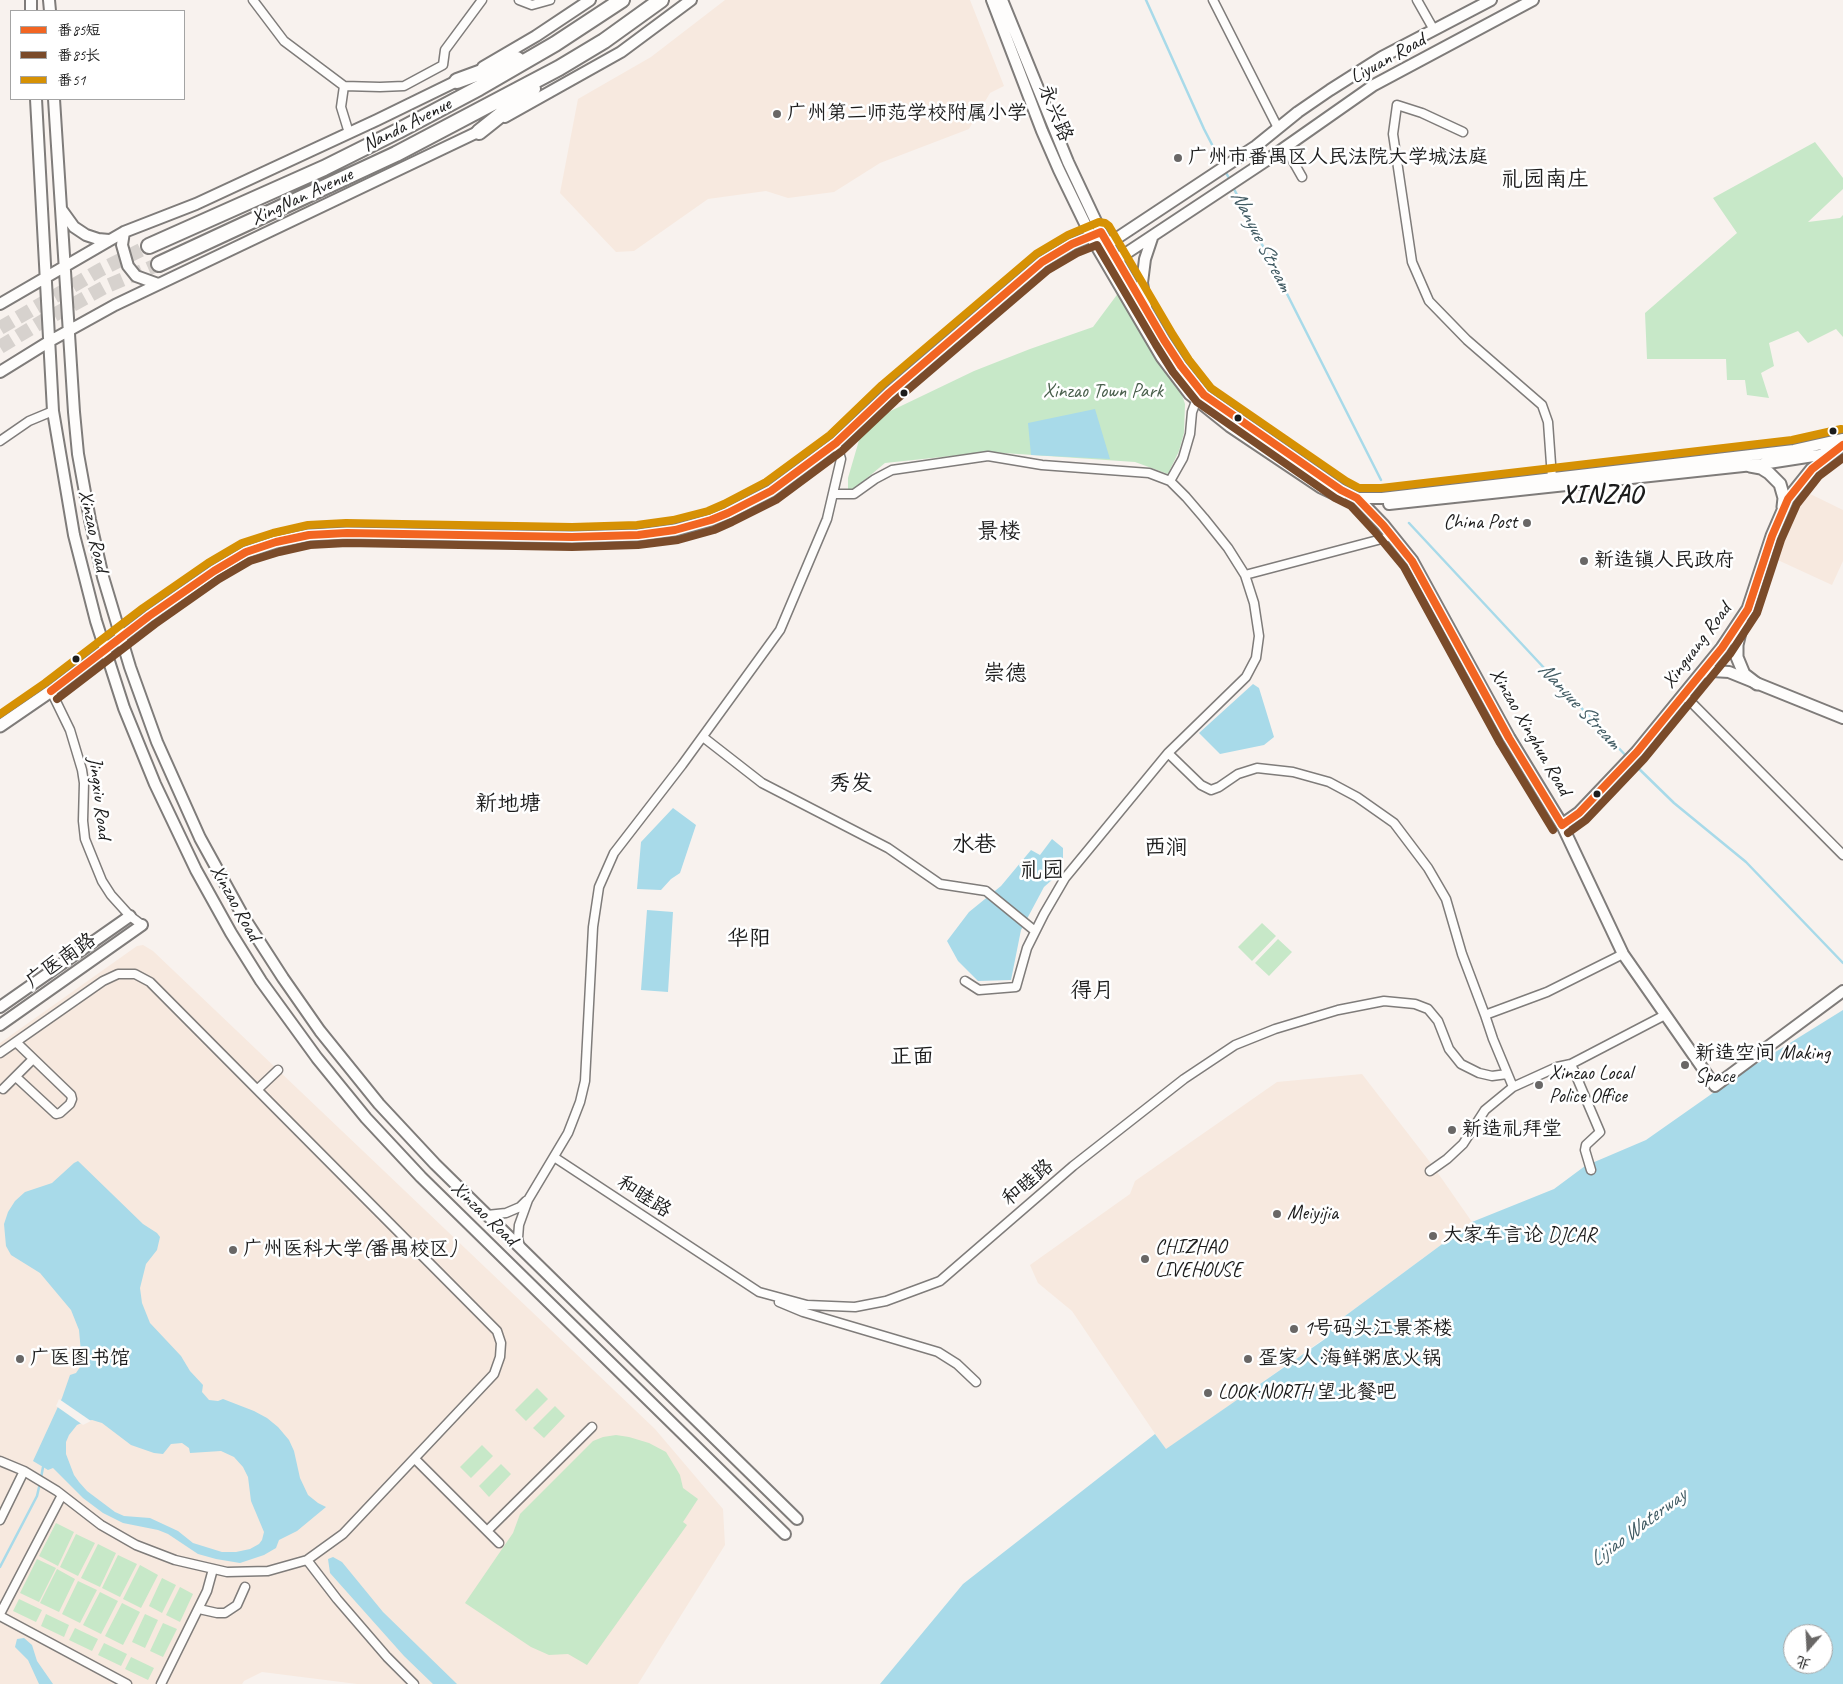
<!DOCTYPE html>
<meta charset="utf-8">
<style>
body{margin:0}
#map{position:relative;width:1843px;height:1684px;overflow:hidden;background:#f8f2ee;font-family:Caveat,"LXGW WenKai TC",sans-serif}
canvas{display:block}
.legend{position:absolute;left:10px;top:10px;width:175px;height:90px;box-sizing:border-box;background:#fff;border:1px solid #a4a4a4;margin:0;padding:6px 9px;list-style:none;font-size:15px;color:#1c1c1c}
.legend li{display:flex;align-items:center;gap:10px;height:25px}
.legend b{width:25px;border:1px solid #a4a4a4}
.north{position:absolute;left:1783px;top:1624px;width:50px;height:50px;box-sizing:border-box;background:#fff;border:1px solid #a4a4a4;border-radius:50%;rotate:199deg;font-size:14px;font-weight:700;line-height:20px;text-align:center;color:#1c1c1c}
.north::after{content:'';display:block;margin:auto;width:18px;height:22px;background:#696766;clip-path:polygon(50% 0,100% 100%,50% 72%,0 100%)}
</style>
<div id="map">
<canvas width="1843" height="1684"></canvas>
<ul class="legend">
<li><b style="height:6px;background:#f26522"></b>番85短</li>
<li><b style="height:6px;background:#7a4b2a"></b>番85长</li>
<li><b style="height:6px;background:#d69104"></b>番51</li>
</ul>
<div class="north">北</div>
</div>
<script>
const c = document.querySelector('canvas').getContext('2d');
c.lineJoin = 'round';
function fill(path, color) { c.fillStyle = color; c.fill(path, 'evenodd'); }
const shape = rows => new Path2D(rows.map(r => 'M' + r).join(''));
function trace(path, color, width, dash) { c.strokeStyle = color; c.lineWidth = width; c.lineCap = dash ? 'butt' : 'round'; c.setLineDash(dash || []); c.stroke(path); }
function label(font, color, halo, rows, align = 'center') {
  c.font = font + ' Caveat,"LXGW WenKai TC",sans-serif'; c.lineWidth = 5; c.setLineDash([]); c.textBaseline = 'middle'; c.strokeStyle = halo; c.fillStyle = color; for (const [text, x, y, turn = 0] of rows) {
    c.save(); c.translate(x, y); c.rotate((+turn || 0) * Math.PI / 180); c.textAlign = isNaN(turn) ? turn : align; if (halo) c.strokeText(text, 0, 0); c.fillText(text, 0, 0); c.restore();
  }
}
fill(shape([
 [725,0,970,0,1004,86,990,93,969,129,880,163,834,192,788,198,766,191,708,199,634,251,616,252,560,193,578,99,651,57],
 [1800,489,1843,510,1843,561,1832,585,1769,556],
 [143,945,153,951,655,1429,723,1509,725,1545,638,1684,357,1684,262,1672,244,1681,242,1684,0,1684,0,1043,137,946],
 [1362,1074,1433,1166,1472,1222,1322,1333,1325,1338,1166,1450,1072,1311,1038,1283,1030,1265,1130,1194,1135,1181,1277,1082]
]), '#f7e9df');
fill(shape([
 [1815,142,1843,178,1843,189,1808,222,1840,218,1843,215,1843,337,1836,329,1808,343,1798,331,1769,343,1774,366,1761,373,1769,398,1747,395,1745,380,1727,380,1726,359,1647,359,1645,313,1737,233,1713,198],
 [1119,292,1182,395,1185,404,1184,433,1179,451,1168,474,1135,462,989,452,885,463,848,494,848,478,862,430,876,418,974,371,1030,349,1093,327],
 [1262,923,1276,936,1252,961,1238,947],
 [1278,939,1292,952,1269,976,1255,963],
 [537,1388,548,1399,526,1421,515,1410],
 [555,1406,565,1416,544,1438,533,1428],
 [616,1435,629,1437,649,1443,666,1452,680,1475,683,1488,698,1499,683,1522,687,1525,587,1665,568,1654,549,1655,531,1647,465,1603,513,1533,520,1514,593,1441,603,1437],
 [482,1445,493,1456,471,1478,460,1467],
 [501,1464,511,1474,489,1497,479,1486],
 [56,1523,74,1532,58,1566,39,1556],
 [76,1534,95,1543,78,1576,60,1567],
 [98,1544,116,1553,100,1587,81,1578],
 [118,1555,137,1564,120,1597,102,1588],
 [37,1559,56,1568,39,1602,20,1593],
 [140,1565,158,1575,141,1608,123,1599],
 [57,1569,75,1579,59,1612,40,1603],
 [162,1578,176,1585,162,1613,149,1606],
 [78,1581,97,1590,80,1623,62,1614],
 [180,1587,193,1594,180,1622,166,1615],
 [100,1592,118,1601,101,1634,83,1625],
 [19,1599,42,1610,36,1622,13,1611],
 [122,1603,140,1612,123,1645,105,1636],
 [46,1614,69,1625,64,1637,41,1626],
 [145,1614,158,1620,145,1648,132,1642],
 [163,1623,177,1629,163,1657,150,1651],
 [75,1628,98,1639,92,1651,69,1640],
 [104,1643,127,1654,121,1666,98,1655],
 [131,1657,154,1668,148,1680,125,1669]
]), '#c7e8c8');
fill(shape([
 [1095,409,1110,459,1031,455,1028,423],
 [1253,684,1259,688,1274,737,1264,745,1220,754,1199,733],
 [673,808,696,825,680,873,671,879,661,890,637,889,641,842],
 [1052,839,1063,848,1063,861,1053,879,1044,887,1021,930,1011,980,978,981,958,961,947,941,969,912,1001,886,1031,850,1040,855],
 [647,910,673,912,668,992,641,990],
 [1843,1010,1843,1684,880,1684,963,1584,1155,1434,1166,1449,1325,1339,1322,1333,1472,1222,1554,1189,1585,1166,1646,1140,1740,1074],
 [1793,1634,1823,1634,1823,1664,1793,1664],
 [78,1161,143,1224,157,1233,160,1237,157,1250,146,1264,140,1288,142,1303,150,1323,181,1356,190,1371,203,1385,202,1392,209,1400,218,1401,223,1399,254,1411,267,1418,278,1427,289,1440,294,1451,300,1478,308,1495,318,1503,326,1507,297,1531,279,1540,276,1548,264,1555,240,1563,216,1559,198,1554,168,1534,158,1530,123,1523,103,1513,83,1498,53,1468,48,1470,33,1461,62,1398,70,1375,76,1373,80,1367,81,1352,79,1330,71,1310,40,1273,11,1255,6,1246,4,1224,8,1212,15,1201,25,1192,52,1183,74,1163],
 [92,1420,102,1423,131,1445,154,1453,163,1454,171,1444,182,1443,189,1448,190,1453,221,1451,234,1457,243,1467,248,1477,251,1501,264,1532,262,1540,259,1544,250,1549,236,1552,222,1552,193,1543,178,1531,150,1518,124,1516,115,1512,87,1491,79,1482,74,1475,66,1454,66,1442,69,1435,77,1425,86,1421],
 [333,1557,342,1562,383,1612,457,1684,433,1684,404,1656,330,1573,328,1559],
 [24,1638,32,1645,37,1661,53,1684,39,1684,28,1660,15,1647,17,1639]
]), '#a8dae9');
fill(shape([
 [59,1399,91,1421,83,1425,56,1406]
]), '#f8f2ee');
trace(shape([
 [1146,0,1204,129,1222,164],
 [1224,169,1230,180],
 [1232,185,1381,480],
 [1409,523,1628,758],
 [1632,762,1674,803,1746,862,1843,963],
 [41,1478,43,1467],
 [0,1567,37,1496,40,1483]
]), '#a8dae9', 2.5);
trace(shape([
 [0,328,100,270,149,246],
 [0,347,43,321,105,287,159,264]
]), '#d7d2ce', 14, [14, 7]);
const street = shape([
 [253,0,284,41,344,86,380,87,404,86,443,65,445,50,482,0],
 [519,0,532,5,550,0],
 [1213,0,1278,128],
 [1417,0,1434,30],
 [344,86,341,107,349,133],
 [1463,132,1422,113,1397,105,1393,134,1412,262,1429,301,1467,340,1542,405,1548,422,1552,478],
 [1285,147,1302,177],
 [0,441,29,421,53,411],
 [1170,481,1183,458,1190,434,1192,412,1195,404,1201,398],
 [834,494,854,494,875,479,892,470,988,456,1042,465,1149,473,1170,481,1186,497,1204,518,1228,548,1245,575,1254,603,1259,636,1256,658,1246,677,1168,753,1065,878,1044,914,1027,948,1016,987,979,990,965,981],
 [1245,575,1393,536],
 [51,691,70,730,82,770,84,783,83,821,85,839,89,849,102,881,111,895,130,916,142,925],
 [1684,695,1843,855],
 [703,737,762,783,888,848,940,884,986,891,1035,931],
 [1168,753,1201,785,1211,790,1219,787,1238,774,1257,768,1293,772,1329,782,1357,797,1394,823,1428,868,1446,899,1462,954,1485,1015],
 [16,1042,71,1095,72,1099,70,1104,60,1113,56,1114,16,1077],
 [0,1053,103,981,118,974,135,974,150,982,497,1331,501,1343,500,1357,494,1374,343,1534,307,1560,268,1571,227,1572,175,1560,136,1545,101,1525,57,1491,24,1471,0,1461],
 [1571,1064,1600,1132,1586,1145,1585,1150,1591,1170],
 [1513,1087,1493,1039,1485,1015,1547,992,1623,954],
 [3,1089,33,1059],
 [258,1089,278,1070],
 [554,1157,759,1292,807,1305,855,1307,886,1301,940,1281,1073,1166,1184,1079,1235,1045,1275,1029,1338,1010,1384,1001,1415,1004,1428,1009,1438,1021,1449,1049,1461,1064,1479,1073,1492,1076,1507,1074],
 [1430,1171,1447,1159,1463,1144,1485,1110,1513,1087,1557,1067,1571,1064,1665,1015],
 [487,1215,506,1213,520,1207,526,1201],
 [520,1247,518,1238,519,1225,528,1200,568,1133,580,1102,585,1081,593,927,599,887,614,853,682,765,780,630,827,519,841,459,836,443],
 [779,1302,803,1312,938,1352,957,1364,976,1382],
 [415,1459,499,1543],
 [0,1520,24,1471],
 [488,1530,592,1427],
 [307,1560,337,1599,387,1657,414,1684],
 [199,1609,217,1613,225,1613,237,1605,245,1587],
 [0,1614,62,1495],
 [0,1616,127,1684],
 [161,1684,207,1591,213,1569]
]);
const secondary = shape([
 [31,0,31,11],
 [49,0,50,11],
 [992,0,1042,131,1059,170,1091,236],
 [1002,0,1068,162,1101,232],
 [483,67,536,36,590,0],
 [36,99,53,411,74,535,96,621,124,708,155,784,196,870,231,933,261,981,317,1058,366,1118,421,1177,785,1534],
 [54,99,74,412,78,454,90,520,103,577,130,667,157,742,200,838,243,916,283,978,320,1031,379,1104,435,1164,797,1519],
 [505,117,621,52,691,0],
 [61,209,74,227,86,235,98,239,109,240],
 [124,232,122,245,128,266,136,276,158,284],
 [1102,248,1256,146,1298,112,1330,90,1382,57,1491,0],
 [1110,264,1267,160,1374,85,1533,0],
 [0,304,124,232,196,204,377,120,461,79],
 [1146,307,1142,283,1145,259,1152,238],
 [0,372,50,341,115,305,484,129],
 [1357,498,1382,498,1794,450,1843,439],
 [1389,504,1762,464,1820,455,1835,449],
 [1702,673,1712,671,1729,672,1843,718],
 [1562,825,1623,954,1715,1086,1843,991],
 [0,1007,130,916],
 [0,1025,142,925]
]);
const primary = shape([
 [1091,236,1162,357,1190,394,1230,426,1321,487,1340,496],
 [1750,466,1761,468,1769,473,1780,484,1784,498,1783,507],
 [1742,624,1737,645,1737,657,1744,674,1757,684],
 [0,726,51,691,149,616,214,571,246,552,276,542,309,535,347,533,572,537,638,535,675,530,711,520,728,513,771,491,836,443,889,393,1042,262,1072,244,1101,232,1164,340,1181,366,1204,395,1341,490,1357,498,1383,525,1412,561,1509,738,1562,825,1579,813,1637,752,1722,648,1748,609,1772,536,1788,499,1812,469,1843,445]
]);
const highway = shape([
 [457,81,517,59],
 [479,132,533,89],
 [149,246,324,168,398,131,479,88,555,44,622,0],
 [159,264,396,154,559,68,604,41,661,0]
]);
trace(street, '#7f7c7a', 11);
trace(secondary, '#7f7c7a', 14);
trace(primary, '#7f7c7a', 15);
trace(highway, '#7f7c7a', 18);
trace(street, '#fefdfc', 8);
trace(secondary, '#fefdfc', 10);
trace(primary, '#fefdfc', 11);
trace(highway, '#fefdfc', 14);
trace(shape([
 [51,691,149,616,214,571,246,552,276,542,309,535,347,533,572,537,638,535,675,530,711,520,728,513,771,491,836,443,889,393,1042,262,1072,244,1101,232,1164,340,1181,366,1204,395,1341,490,1357,498,1383,525,1412,561,1509,738,1562,825],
 [1562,825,1579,813,1637,752,1722,648,1748,609,1772,536,1788,499,1812,469,1843,445]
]), '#f26522', 8);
trace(shape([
 [57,699,155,624,219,579,250,561,279,552,310,545,347,543,572,547,638,545,678,540,714,530,732,522,776,500,842,451,896,400,1048,270,1077,253,1097,245,1156,345,1173,372,1197,402,1335,498,1351,506,1375,532,1404,567,1500,743,1553,830],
 [1568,833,1586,820,1644,759,1730,654,1757,613,1781,540,1797,504,1819,476,1843,458]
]), '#7a4b2a', 8);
trace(shape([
 [0,714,45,683,143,608,208,563,242,543,273,533,308,525,346,523,572,527,637,525,673,520,708,511,724,504,766,482,830,435,882,385,1036,254,1068,235,1099,222,1105,223,1109,226,1173,335,1189,360,1211,388,1346,481,1359,488,1381,488,1792,440,1841,429]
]), '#d69104', 8);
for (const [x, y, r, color] of [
 [777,114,5,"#696766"],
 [1178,158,5,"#696766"],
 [904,393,4.5,"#1c1c1c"],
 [1238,418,4.5,"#1c1c1c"],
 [1833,431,4.5,"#1c1c1c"],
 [1527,523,5,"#696766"],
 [1584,561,5,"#696766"],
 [76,659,4.5,"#1c1c1c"],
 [1597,794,4.5,"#1c1c1c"],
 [1685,1065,5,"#696766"],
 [1539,1085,5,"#696766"],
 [1452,1130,5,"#696766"],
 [1277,1214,5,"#696766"],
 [1433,1236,5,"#696766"],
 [233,1250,5,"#696766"],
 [1145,1259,5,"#696766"],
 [1294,1329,5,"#696766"],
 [20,1359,5,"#696766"],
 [1248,1359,5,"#696766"],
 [1208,1393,5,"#696766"]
]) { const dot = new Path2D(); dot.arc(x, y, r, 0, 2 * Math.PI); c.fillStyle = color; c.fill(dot); trace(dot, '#fff', 2); }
label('20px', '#1c1c1c', '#fff', [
 ["Liyuan Road",1388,59,-29],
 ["永兴路",1055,113,68],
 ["Nanda Avenue",407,125,-27],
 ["XingNan Avenue",302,197,-25],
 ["Xinzao Road",93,531,78],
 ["Xinguang Road",1697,646,-53],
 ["Xinzao Xinghua Road",1530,732,60],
 ["Jingxiu Road",99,798,83],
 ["Xinzao Road",235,903,61],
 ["广医南路",61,961,-35],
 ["和睦路",1028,1183,-40],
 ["和睦路",644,1197,33],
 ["Xinzao Road",484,1214,44]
]);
label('20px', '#1c1c1c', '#fff', [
 ["广州第二师范学校附属小学",787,114],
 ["广州市番禺区人民法院大学城法庭",1188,158],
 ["China Post",1517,523,"right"],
 ["新造镇人民政府",1594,561],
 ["新造空间 Making",1695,1054],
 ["Space",1695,1077],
 ["Xinzao Local",1549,1074],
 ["Police Office",1549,1097],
 ["新造礼拜堂",1462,1130],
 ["Meiyijia",1287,1214],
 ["大家车言论 DJCAR",1443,1236],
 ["CHIZHAO",1155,1248],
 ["LIVEHOUSE",1155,1271],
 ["广州医科大学(番禺校区)",243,1250],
 ["1号码头江景茶楼",1304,1329],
 ["广医图书馆",30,1359],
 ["疍家人·海鲜粥底火锅",1258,1359],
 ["LOOK·NORTH 望北餐吧",1218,1393]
], 'left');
label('20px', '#4a604d', '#fff', [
 ["Xinzao Town Park",1103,392]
]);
label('italic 21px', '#415b63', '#fff', [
 ["Nanyue Stream",1261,241,63],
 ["Nanyue Stream",1579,706,47],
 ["Lijiao Waterway",1638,1528,-37]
]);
label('22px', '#1c1c1c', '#fff', [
 ["礼园南庄",1545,180],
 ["景楼",999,532],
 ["崇德",1005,674],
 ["秀发",851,784],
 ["新地塘",508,804],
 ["水巷",974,845],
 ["西涧",1166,848],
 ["礼园",1042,871],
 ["华阳",749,939],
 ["得月",1092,991],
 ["正面",912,1057]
]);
c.letterSpacing = '1px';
label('bold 25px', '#1c1c1c', '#fff', [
 ["XINZAO",1602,495]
]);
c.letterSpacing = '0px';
</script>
